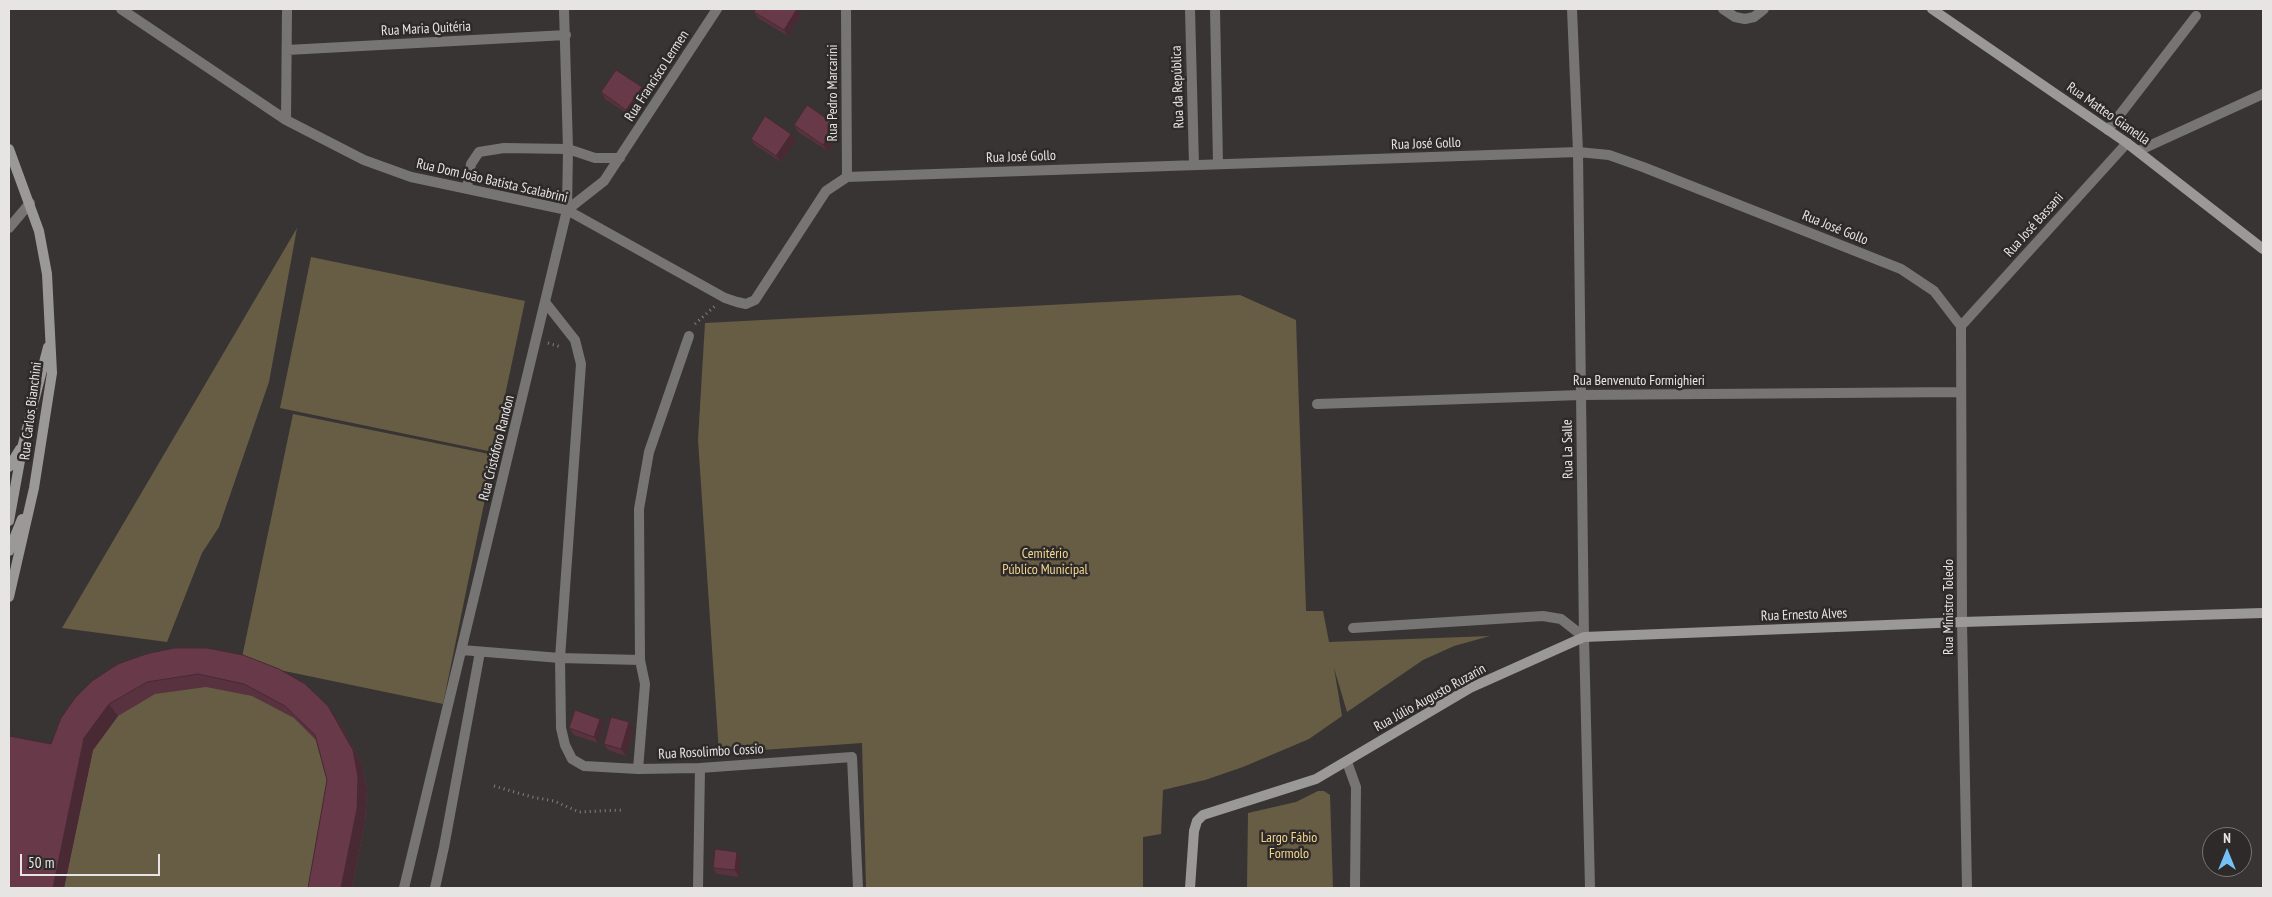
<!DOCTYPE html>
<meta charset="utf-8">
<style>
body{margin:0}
#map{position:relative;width:2272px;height:897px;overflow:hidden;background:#383434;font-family:"PT Sans Narrow",sans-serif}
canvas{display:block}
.frame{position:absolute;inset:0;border:10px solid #e7e5e4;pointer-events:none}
.north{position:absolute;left:2202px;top:827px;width:50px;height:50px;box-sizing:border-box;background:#2e2a2a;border:1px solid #787574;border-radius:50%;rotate:0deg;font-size:14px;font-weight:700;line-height:20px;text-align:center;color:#e7e5e4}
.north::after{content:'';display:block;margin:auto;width:18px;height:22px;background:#73c1f6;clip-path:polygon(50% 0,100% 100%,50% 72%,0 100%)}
.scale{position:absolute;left:20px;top:854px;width:140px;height:22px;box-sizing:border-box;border:2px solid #e7e5e4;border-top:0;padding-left:6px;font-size:15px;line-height:18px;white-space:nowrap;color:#e7e5e4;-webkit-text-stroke:4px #2e2a2a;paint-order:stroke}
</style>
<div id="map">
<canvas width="2272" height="897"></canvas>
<div class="frame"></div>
<div class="north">N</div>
<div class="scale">50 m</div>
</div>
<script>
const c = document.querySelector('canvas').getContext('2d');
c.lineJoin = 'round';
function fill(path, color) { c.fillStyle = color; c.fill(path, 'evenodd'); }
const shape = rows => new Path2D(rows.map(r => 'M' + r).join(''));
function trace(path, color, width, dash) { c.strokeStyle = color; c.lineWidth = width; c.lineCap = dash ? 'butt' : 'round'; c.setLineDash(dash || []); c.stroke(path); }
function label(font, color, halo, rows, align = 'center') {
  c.font = font + ' "PT Sans Narrow",sans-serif'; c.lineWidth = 5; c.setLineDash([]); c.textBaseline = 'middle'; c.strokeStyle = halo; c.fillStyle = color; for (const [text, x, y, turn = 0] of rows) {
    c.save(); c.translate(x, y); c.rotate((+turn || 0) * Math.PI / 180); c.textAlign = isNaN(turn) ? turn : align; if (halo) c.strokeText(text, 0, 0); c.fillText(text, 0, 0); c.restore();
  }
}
fill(shape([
 [297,228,269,382,219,527,202,553,167,642,62,628],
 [311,257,525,301,493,452,280,408],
 [1240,295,1296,320,1306,611,1323,611,1329,642,1490,636,1454,646,1423,660,1347,712,1334,668,1342,716,1309,739,1243,767,1205,780,1163,790,1161,834,1143,837,1143,888,866,888,862,743,719,753,698,440,705,323],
 [293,414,494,455,443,704,241,662],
 [154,666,337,718,361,762,367,789,365,822,352,888,9,888,9,746,59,756],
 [1318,791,1324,791,1330,795,1333,888,1247,888,1248,813,1296,802]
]), '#675d44');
trace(shape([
 [695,324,715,306],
 [548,343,561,347],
 [494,786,532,797,554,801,579,812,623,810]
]), '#838080', 3, [1, 4]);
trace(shape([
 [2108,130,2196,16],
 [467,188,471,164,479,152,504,148,568,149],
 [9,228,30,203],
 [435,888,444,847,480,652]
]), '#767574', 10);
trace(shape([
 [121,9,286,120,364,160,411,177,567,210,725,298,737,302,746,304,755,300,826,191,847,177],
 [846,9,847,177],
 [1190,9,1194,165],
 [1215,9,1218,164],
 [1572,9,1578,152,1584,637,1590,888],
 [1723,9,1735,17,1745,19,1754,17,1764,9],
 [287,50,566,35],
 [286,120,287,9],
 [568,149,595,158,620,158],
 [2138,151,2263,94],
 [847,177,1578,152,1609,155,1643,167,1901,269,1934,291,1961,326],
 [567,210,604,181,717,9],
 [545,302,575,340,581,364,560,658,561,728,565,745,572,759,584,766,638,769,700,768,852,757,858,888],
 [1961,326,1962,622,1967,888],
 [1961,326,2127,143],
 [1317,404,1581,395,1961,392],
 [1353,628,1543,616,1561,619,1584,637],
 [462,650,560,658,640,660],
 [1347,762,1356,787,1355,888],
 [638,769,645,684,640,660,639,509,649,452,689,336],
 [404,888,567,210,568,149,564,9],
 [698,888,700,768]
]), '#767574', 10);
trace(shape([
 [1932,9,2127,143,2263,249],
 [9,149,39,231,47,274,52,373,34,488,9,597],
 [9,467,20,449],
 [9,521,23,444,48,347],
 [9,551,22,519],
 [1190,888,1194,831,1197,821,1203,815,1316,779,1470,688,1584,637,1962,622,2263,613]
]), '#9b9997', 10);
fill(shape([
 [754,12,801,15,788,36,758,18],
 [601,92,646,93,631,116,605,99],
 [794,125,841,131,828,151,798,132],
 [751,139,796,140,781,162,755,145],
 [174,648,337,718,361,762,367,789,365,822,352,888,308,888,327,780,316,740,294,718,252,696,206,687,155,694,118,716,93,750,64,888,9,888,51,744],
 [600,719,605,725,598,743,574,735,569,728],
 [634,729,626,756,608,750,604,744],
 [737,852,741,858,739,877,717,874,713,868]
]), '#59323f');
fill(shape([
 [797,9,801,15,788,36,784,30],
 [642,87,646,93,631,116,626,110],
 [836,125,841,131,828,151,823,145],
 [791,134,796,140,781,162,776,156],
 [109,704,118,716,93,750,64,888,53,888,84,738],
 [328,706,337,718,361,762,367,789,365,822,352,888,341,888],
 [600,719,605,725,598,743,594,737],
 [629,722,634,729,626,756,621,749],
 [737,852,741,858,739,877,735,870]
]), '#492933');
const building = shape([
 [756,9,797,9,784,30,754,12,756,9],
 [616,70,642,87,626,110,601,92,616,70],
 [807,105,836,125,823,145,794,125,807,105],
 [765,116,791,134,776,156,751,139,765,116],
 [174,648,207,648,243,655,279,669,305,684,328,706,353,750,358,777,357,809,341,888,308,888,327,780,315,735,285,706,244,684,198,674,147,682,109,704,84,738,53,888,9,888,9,736,51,744,61,718,75,698,92,681,118,664,146,654,174,648],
 [575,710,600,719,594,737,569,728,575,710],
 [611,717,629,722,621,749,604,744,611,717],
 [715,849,737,852,735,870,713,868,715,849]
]);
fill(building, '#683a49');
trace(building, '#492933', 1);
label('14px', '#e7e5e4', '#2e2a2a', [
 ["Rua Maria Quitéria",426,29,-3],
 ["Rua Francisco Lermen",657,76,-57],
 ["Rua da República",1178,87,-92],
 ["Rua Pedro Marcarini",833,93,-90],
 ["Rua Matteo Gianella",2108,114,35],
 ["Rua José Gollo",1426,144,-2],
 ["Rua José Gollo",1021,157,-2],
 ["Rua Dom João Batista Scalabrini",492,181,13],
 ["Rua José Bassani",2034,225,-48],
 ["Rua José Gollo",1835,228,22],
 ["Rua Benvenuto Formighieri",1639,381],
 ["Rua Carlos Bianchini",31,411,-83],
 ["Rua Cristóforo Randon",497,448,-76],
 ["Rua La Salle",1568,449,-91],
 ["Rua Ministro Toledo",1949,607,-90],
 ["Rua Ernesto Alves",1804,615,-2],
 ["Rua Júlio Augusto Ruzarin",1430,698,-29],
 ["Rua Rosolimbo Cossio",711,752,-3]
]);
label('14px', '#f3d78e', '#2e2a2a', [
 ["Cemitério",1045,554],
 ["Público Municipal",1045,570],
 ["Largo Fábio",1289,838],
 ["Formolo",1289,854]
]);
</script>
